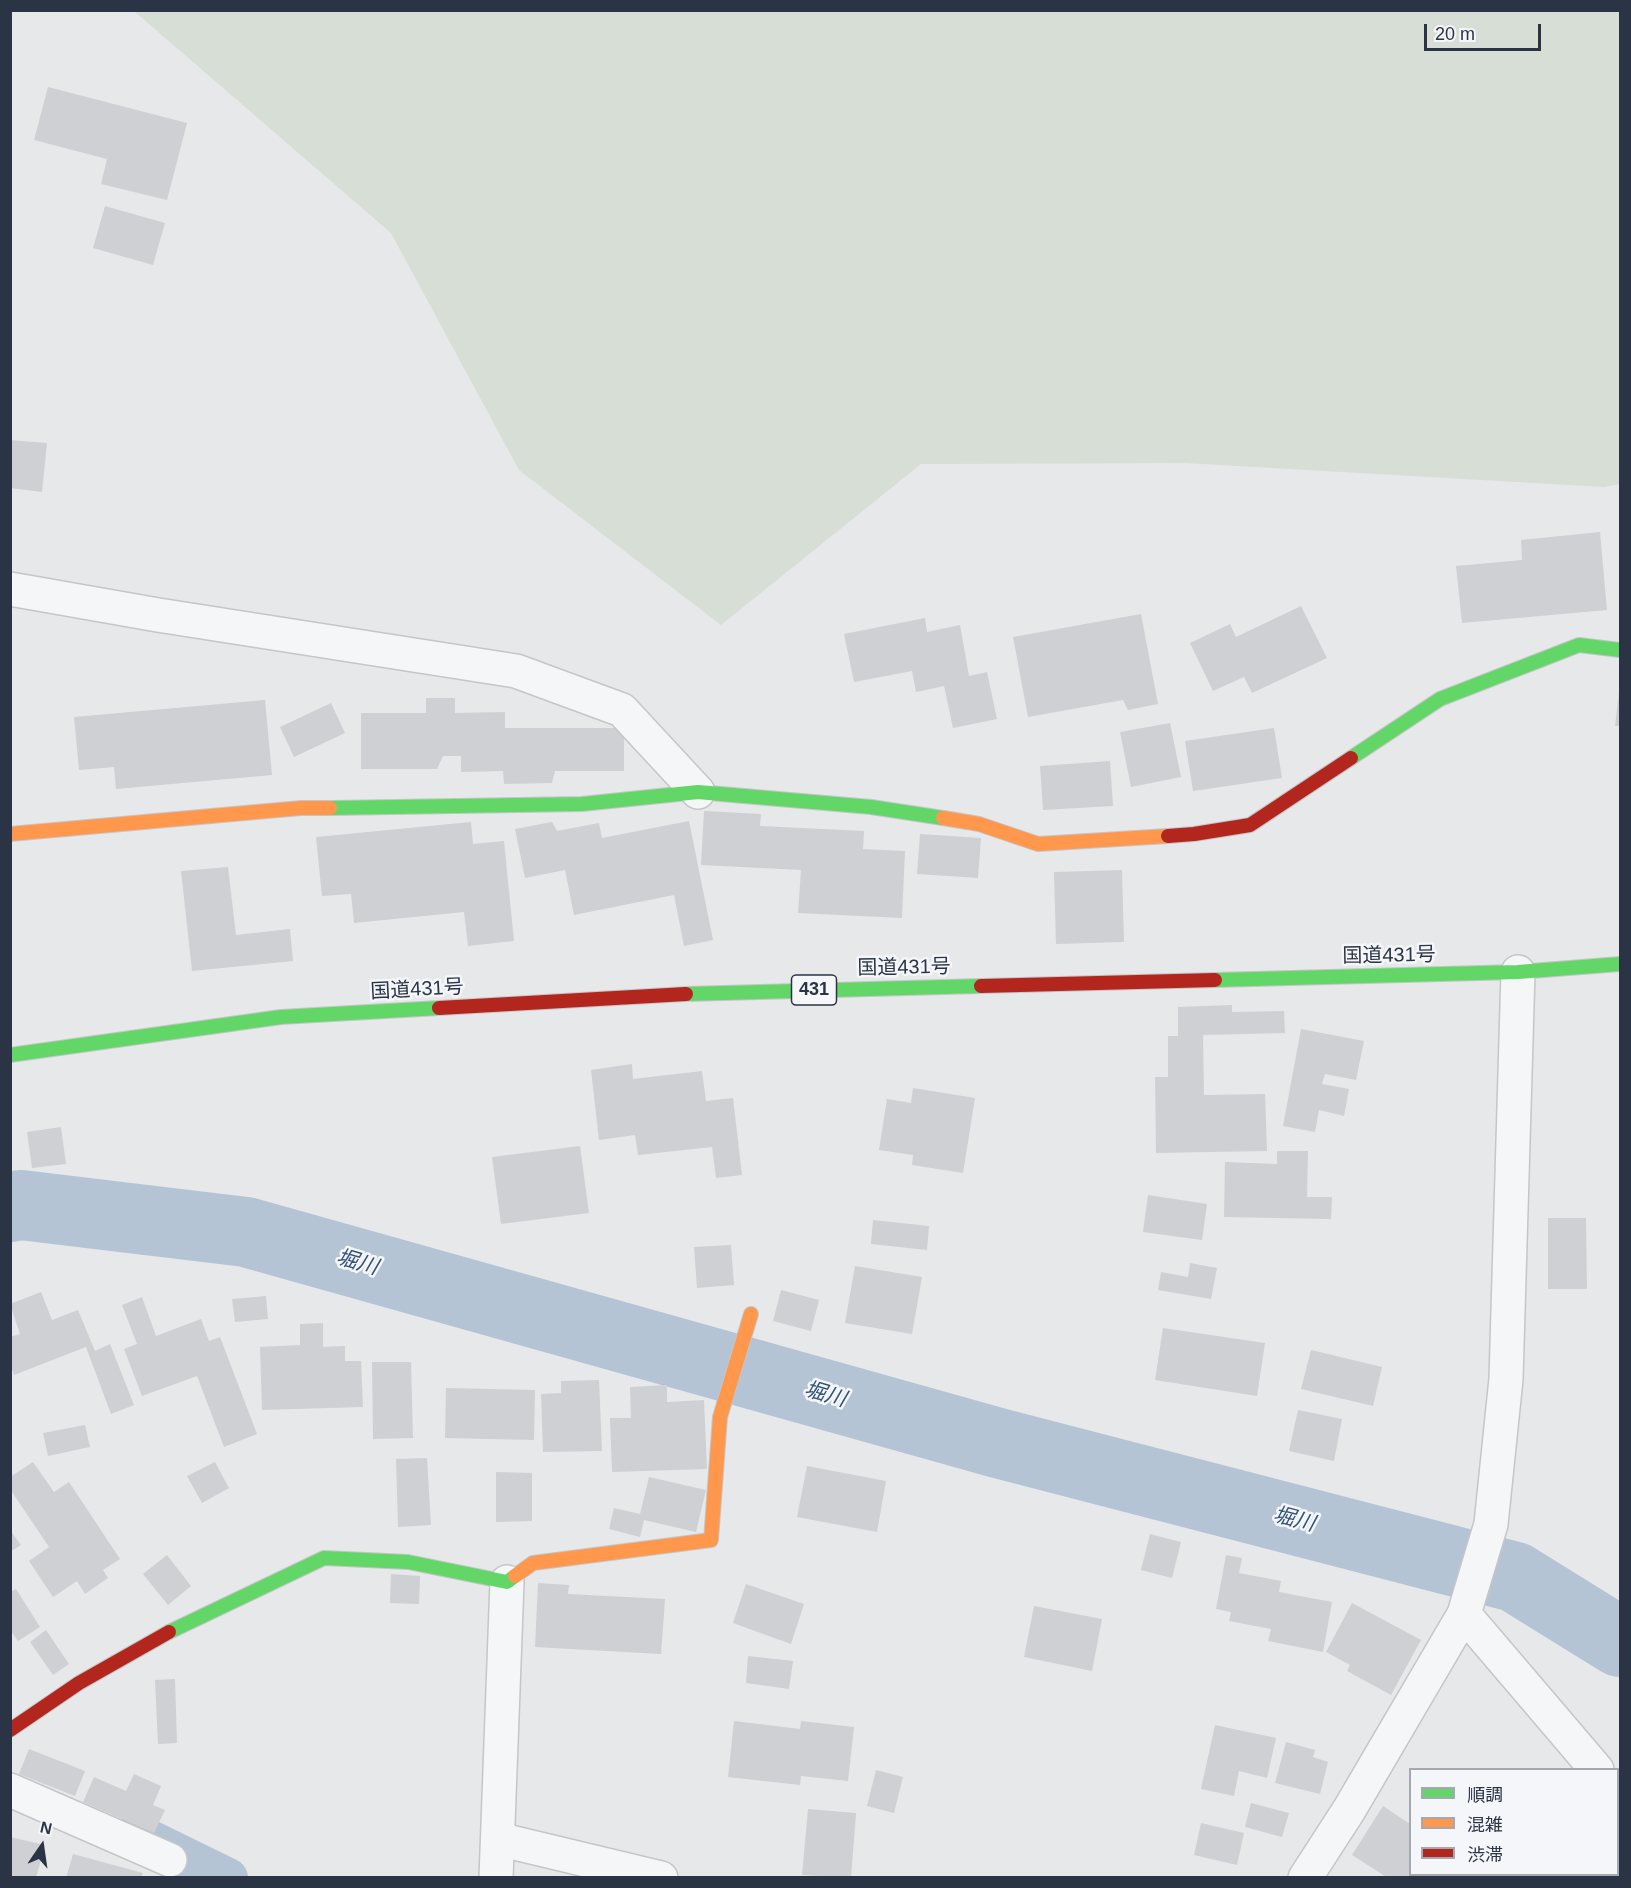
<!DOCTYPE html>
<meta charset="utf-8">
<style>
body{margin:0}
#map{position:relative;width:1631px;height:1888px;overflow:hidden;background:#e6e8ea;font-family:Arial,"Noto Sans JP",sans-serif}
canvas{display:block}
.frame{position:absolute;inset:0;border:12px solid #2b3445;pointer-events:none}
.legend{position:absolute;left:1409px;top:1768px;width:210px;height:108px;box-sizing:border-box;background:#f4f6f9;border:2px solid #a4a8b1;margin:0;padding:8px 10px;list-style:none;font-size:18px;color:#2b3445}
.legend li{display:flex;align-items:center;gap:12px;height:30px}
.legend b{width:30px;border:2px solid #a4a8b1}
.north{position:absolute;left:12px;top:1816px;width:60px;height:60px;-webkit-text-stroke:4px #f4f6f9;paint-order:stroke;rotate:13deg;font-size:16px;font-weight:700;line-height:24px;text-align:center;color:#2b3445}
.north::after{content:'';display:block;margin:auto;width:21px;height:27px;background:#2b3445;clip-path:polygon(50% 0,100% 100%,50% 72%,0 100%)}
.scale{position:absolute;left:1424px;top:24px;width:117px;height:27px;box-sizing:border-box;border:3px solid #2b3445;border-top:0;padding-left:8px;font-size:18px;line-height:21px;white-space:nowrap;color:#2b3445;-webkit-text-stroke:4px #f4f6f9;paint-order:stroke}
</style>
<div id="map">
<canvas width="1631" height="1888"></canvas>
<div class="frame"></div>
<ul class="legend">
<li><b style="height:8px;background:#63d668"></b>順調</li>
<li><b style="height:8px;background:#ff974d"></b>混雑</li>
<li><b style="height:8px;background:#b3261e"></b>渋滞</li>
</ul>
<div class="north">N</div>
<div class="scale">20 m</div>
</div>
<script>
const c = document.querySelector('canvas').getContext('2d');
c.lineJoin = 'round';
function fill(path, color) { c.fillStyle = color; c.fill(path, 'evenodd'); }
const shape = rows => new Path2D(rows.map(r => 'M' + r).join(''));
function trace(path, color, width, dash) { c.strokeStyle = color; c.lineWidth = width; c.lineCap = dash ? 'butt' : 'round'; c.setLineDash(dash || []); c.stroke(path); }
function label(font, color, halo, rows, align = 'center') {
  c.font = font + ' Arial,"Noto Sans JP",sans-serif'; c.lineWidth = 5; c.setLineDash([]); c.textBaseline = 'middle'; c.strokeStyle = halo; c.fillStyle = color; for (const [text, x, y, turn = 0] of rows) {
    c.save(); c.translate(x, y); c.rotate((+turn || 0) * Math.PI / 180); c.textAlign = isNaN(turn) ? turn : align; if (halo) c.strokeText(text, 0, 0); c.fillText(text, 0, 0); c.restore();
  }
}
fill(shape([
 [134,11,1620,11,1620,484,1604,487,1185,463,921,464,721,625,519,470,391,233]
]), '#d6ded6');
trace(shape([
 [136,1833,228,1878]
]), '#b4c4d5', 40);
trace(shape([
 [10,1207,21,1205,246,1232,998,1443,1515,1577,1620,1642]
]), '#b4c4d5', 70);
fill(shape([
 [48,87,187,123,167,200,101,184,107,159,34,140],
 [105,206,165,223,153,265,93,248],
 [10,440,47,443,42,492,10,488],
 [1600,532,1607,610,1462,623,1456,566,1522,560,1521,540],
 [1301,606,1327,658,1252,693,1244,677,1213,691,1190,643,1230,624,1236,637],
 [1141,614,1158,704,1128,710,1123,700,1028,717,1013,637],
 [925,618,927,632,960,625,969,676,987,672,997,719,953,728,944,686,916,692,912,671,854,682,844,634],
 [1619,692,1620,692,1620,726,1615,726],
 [426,698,455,698,455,713,505,712,505,728,624,728,624,771,555,771,552,783,504,784,503,771,461,772,461,756,443,756,437,769,361,769,361,713,426,713],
 [265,700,272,775,116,789,114,767,79,770,74,717],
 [331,703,345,733,294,757,280,727],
 [1170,723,1181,777,1131,787,1120,732],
 [1274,728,1282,778,1193,791,1185,741],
 [1110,761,1113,806,1043,810,1040,766],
 [704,811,761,814,760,826,864,831,863,849,905,851,902,918,798,913,801,870,701,865],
 [689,821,713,940,684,946,674,895,574,915,565,870,525,878,515,829,552,822,557,831,599,823,602,838],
 [471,822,473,844,504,841,514,941,468,946,464,912,354,923,351,894,322,896,316,837],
 [920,834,981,838,978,878,917,874],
 [228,867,236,935,290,929,293,961,192,971,181,871],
 [1122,870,1124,942,1056,944,1054,872],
 [1232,1005,1232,1012,1284,1011,1285,1033,1203,1035,1204,1095,1265,1094,1267,1151,1156,1153,1155,1077,1168,1077,1168,1036,1178,1036,1178,1007],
 [1301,1029,1364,1041,1356,1080,1325,1074,1322,1084,1349,1089,1344,1116,1319,1110,1315,1132,1283,1126],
 [632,1064,633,1079,702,1071,706,1101,733,1098,742,1175,716,1178,712,1147,638,1155,635,1135,599,1140,591,1070],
 [913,1088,975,1098,963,1173,912,1165,913,1155,879,1150,887,1099,911,1103],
 [61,1127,66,1164,32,1168,27,1132],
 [580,1146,589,1213,501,1224,492,1157],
 [1277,1151,1308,1151,1307,1197,1332,1197,1331,1219,1224,1217,1225,1162,1277,1164],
 [1148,1195,1207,1204,1202,1240,1143,1232],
 [1548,1218,1586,1218,1587,1289,1548,1289],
 [873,1220,929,1226,927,1250,871,1244],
 [731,1245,734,1285,697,1288,694,1247],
 [1190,1263,1217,1268,1211,1299,1158,1290,1161,1272,1188,1277],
 [855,1266,922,1277,912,1334,845,1323],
 [781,1290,819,1300,811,1331,773,1321],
 [41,1292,52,1320,78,1310,95,1351,110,1344,134,1405,111,1414,86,1347,14,1375,10,1364,10,1337,20,1334,10,1304],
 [266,1296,268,1319,235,1322,232,1299],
 [142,1297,156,1336,201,1319,209,1341,220,1337,257,1434,224,1447,197,1376,142,1396,124,1349,137,1344,122,1305],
 [323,1323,323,1347,345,1346,345,1361,361,1361,363,1407,262,1410,260,1347,300,1345,300,1324],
 [1163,1328,1265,1343,1257,1396,1155,1380],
 [1311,1350,1382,1367,1373,1406,1301,1389],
 [372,1362,411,1362,413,1438,373,1439],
 [599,1380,602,1451,543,1452,541,1394,561,1393,561,1381],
 [667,1385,667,1402,704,1400,707,1469,612,1472,610,1418,631,1418,630,1387],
 [446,1388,535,1390,534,1440,445,1438],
 [1298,1410,1342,1419,1334,1461,1289,1451],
 [85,1425,90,1447,48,1456,43,1433],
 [427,1458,431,1525,398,1527,396,1459],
 [33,1462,54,1492,69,1482,120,1559,103,1570,108,1578,85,1594,77,1581,53,1597,29,1561,49,1547,10,1489,10,1477],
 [215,1462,229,1488,202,1503,187,1476],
 [807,1466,886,1481,877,1532,797,1517],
 [496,1472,532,1473,532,1521,496,1522],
 [649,1477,706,1490,696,1532,644,1520,640,1537,609,1529,614,1508,640,1514],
 [10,1530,21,1545,10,1552],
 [1150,1534,1181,1542,1172,1578,1141,1570],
 [167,1555,191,1586,168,1605,143,1574],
 [1226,1555,1242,1558,1239,1573,1281,1581,1279,1592,1332,1602,1323,1652,1268,1641,1271,1629,1229,1621,1231,1612,1216,1609],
 [391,1574,420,1576,419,1604,390,1603],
 [538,1583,569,1585,568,1594,665,1599,661,1654,535,1647],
 [746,1584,804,1604,791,1644,733,1623],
 [16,1589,40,1627,18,1641,10,1630,10,1592],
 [1352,1603,1421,1640,1391,1695,1347,1671,1350,1665,1326,1652],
 [1034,1606,1102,1619,1092,1671,1024,1657],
 [46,1630,69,1664,53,1675,30,1642],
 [748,1656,793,1661,789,1689,746,1683],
 [175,1679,177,1743,158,1744,155,1680],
 [734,1721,800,1729,801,1721,854,1727,848,1781,801,1776,800,1785,728,1777],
 [1215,1725,1276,1738,1267,1778,1239,1771,1234,1796,1201,1789],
 [1286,1742,1315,1750,1313,1757,1328,1762,1320,1794,1275,1783],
 [29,1749,85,1771,75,1796,19,1774],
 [876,1770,903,1777,894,1813,867,1806],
 [134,1774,161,1786,153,1805,165,1810,154,1833,83,1802,94,1777,126,1791],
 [1251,1803,1289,1813,1282,1837,1245,1827],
 [1383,1806,1410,1824,1410,1874,1414,1874,1412,1878,1388,1878,1352,1855],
 [808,1809,856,1813,851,1878,802,1875],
 [1201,1823,1244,1833,1237,1865,1194,1855],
 [10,1837,45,1845,36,1878,10,1878],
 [73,1854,143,1873,141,1878,66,1878]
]), '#ced0d3');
const street = shape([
 [10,589,158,615,516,671,622,710,698,792],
 [1464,1614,1597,1770],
 [10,1790,170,1860],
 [1618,1795,1620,1799],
 [498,1839,661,1878],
 [496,1878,507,1582],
 [1305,1878,1349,1810,1464,1614,1491,1524,1506,1379,1518,972]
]);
const fast = shape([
 [1351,758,1440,699,1579,645,1620,650],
 [330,808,582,804,698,792,871,807,943,818],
 [1215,980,1518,972,1620,964],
 [686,994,981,986],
 [10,1055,281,1017,439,1008],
 [169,1632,324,1558,408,1562,507,1582,515,1576]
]);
const slow = shape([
 [943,818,979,824,1038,844,1168,836],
 [10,834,301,808,330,808],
 [515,1576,533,1563,711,1540,720,1417,751,1314]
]);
const jam = shape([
 [1168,836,1194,834,1250,825,1351,758],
 [981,986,1215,980],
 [439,1008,686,994],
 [10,1730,79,1683,169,1632]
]);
trace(street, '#c4c6c8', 36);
trace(fast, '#c4c6c8', 16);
trace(slow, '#c4c6c8', 16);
trace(jam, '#c4c6c8', 16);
trace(street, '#f5f6f7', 33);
trace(fast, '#63d668', 14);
trace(slow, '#ff974d', 14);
trace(jam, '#b3261e', 14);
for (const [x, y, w] of [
 [814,990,45]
]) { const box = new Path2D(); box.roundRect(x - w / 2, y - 15, w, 30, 4.5); c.fillStyle = '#f4f6f9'; c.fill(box); trace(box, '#2b3445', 1.5); }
label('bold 18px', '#2b3445', null, [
 ["431",814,990]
]);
label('20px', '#2b3445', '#f4f6f9', [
 ["国道431号",1389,956,-1],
 ["国道431号",904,968,-1],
 ["国道431号",417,990,-3]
]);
label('italic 21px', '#34527a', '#f4f6f9', [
 ["堀川",357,1263,16],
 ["堀川",825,1395,16],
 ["堀川",1294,1520,14]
]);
</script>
